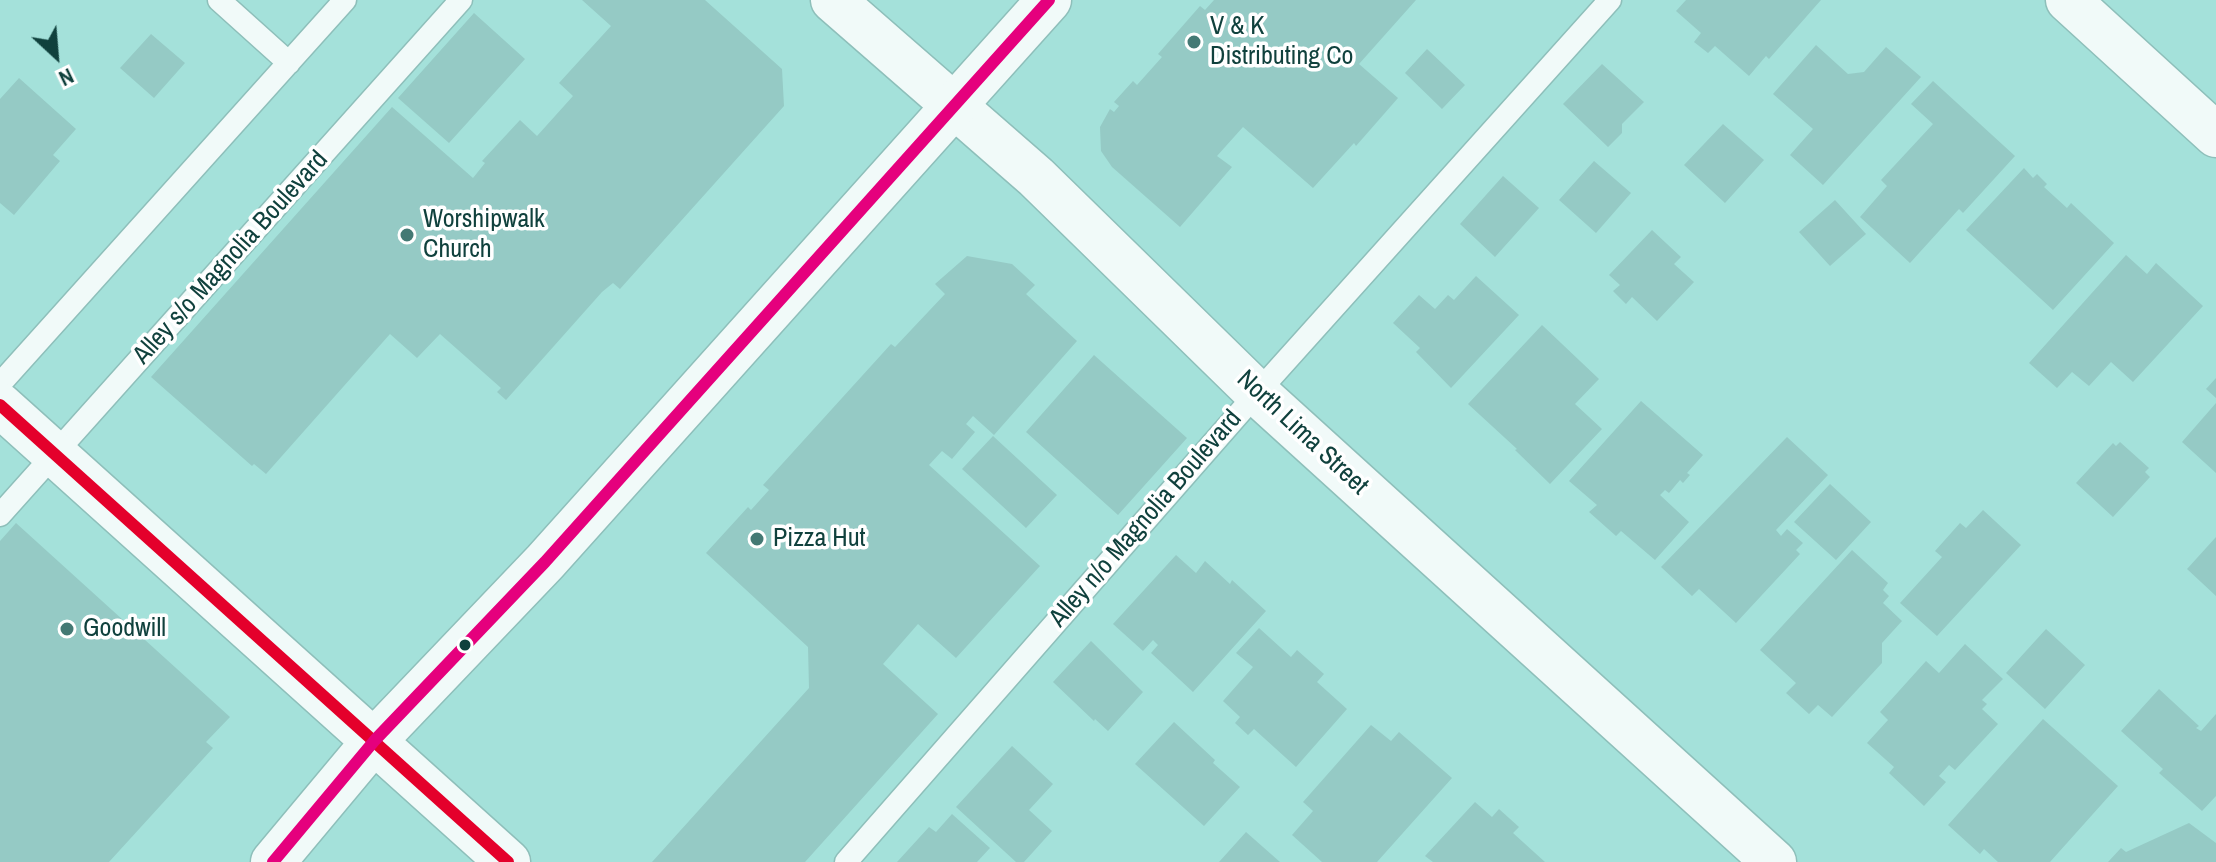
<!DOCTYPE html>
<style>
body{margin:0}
#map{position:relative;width:2216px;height:862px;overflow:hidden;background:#a4e1da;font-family:"Archivo Narrow",sans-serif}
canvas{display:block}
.north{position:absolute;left:16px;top:16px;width:80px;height:80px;-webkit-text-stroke:6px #fff;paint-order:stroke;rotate:154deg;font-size:22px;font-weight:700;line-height:32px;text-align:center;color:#10413d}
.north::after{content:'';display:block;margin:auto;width:28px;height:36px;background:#10413d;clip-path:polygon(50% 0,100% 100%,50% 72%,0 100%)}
</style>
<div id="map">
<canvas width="2216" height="862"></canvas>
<div class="north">N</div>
</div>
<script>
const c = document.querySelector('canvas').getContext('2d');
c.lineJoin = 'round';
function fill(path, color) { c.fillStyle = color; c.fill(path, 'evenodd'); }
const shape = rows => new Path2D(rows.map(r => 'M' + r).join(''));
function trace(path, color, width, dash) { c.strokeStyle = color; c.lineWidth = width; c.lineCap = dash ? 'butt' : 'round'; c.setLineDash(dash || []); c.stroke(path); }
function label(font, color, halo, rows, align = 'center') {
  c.font = font + ' "Archivo Narrow",sans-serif'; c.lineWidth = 7; c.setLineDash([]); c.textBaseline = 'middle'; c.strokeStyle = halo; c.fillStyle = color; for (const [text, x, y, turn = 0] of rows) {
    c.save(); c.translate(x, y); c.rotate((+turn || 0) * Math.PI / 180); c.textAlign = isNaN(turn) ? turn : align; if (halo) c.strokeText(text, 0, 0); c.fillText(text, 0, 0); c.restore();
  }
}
fill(shape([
 [582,0,705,0,782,69,784,106,620,289,613,283,602,292,506,400,497,392,501,388,440,334,417,358,390,334,266,474,254,464,252,466,151,377,392,107,473,178,485,163,482,161,520,120,537,136,573,96,559,83,611,26],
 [1214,0,1416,0,1359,64,1398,98,1356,146,1354,143,1313,188,1243,127,1217,156,1232,167,1180,227,1112,167,1101,151,1100,127,1110,109,1114,112,1119,106,1114,102,1133,81,1137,85,1162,57,1158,54,1200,6,1205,10],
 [1686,0,1821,0,1769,59,1766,56,1749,76,1715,46,1708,53,1694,42,1701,33,1676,11],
 [474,13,525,59,449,143,398,98],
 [151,34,185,63,154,98,120,68],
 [1816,45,1848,74,1864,72,1886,47,1921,77,1823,185,1790,155,1813,129,1773,94],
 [1427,49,1465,85,1442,109,1405,73],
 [1602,64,1644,102,1622,124,1622,133,1608,147,1563,104],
 [19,78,76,129,53,155,60,161,14,215,0,203,0,99],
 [1933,81,2015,156,1963,213,1959,209,1910,263,1860,217,1887,186,1881,180,1933,124,1911,104],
 [1723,124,1764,160,1725,203,1684,165],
 [1594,161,1631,193,1596,233,1559,200],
 [2024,168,2033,178,2037,174,2047,184,2044,187,2067,208,2071,203,2114,243,2053,310,1966,230],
 [1503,176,1539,208,1495,257,1460,224],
 [1835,200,1866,234,1830,266,1799,232],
 [1652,230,1681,257,1674,264,1694,282,1657,321,1632,297,1626,304,1613,291,1620,285,1609,275],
 [2126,255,2147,274,2156,263,2203,306,2133,382,2111,362,2089,386,2072,372,2057,388,2029,363],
 [967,256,1012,264,1035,285,1026,294,1077,341,994,435,973,416,966,424,975,432,952,459,942,451,929,465,1040,566,956,658,918,624,883,664,938,714,805,862,652,862,809,688,808,647,706,553,748,507,751,510,769,490,763,485,891,344,895,347,945,294,935,284],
 [1476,276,1519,315,1451,388,1416,352,1420,348,1393,323,1419,295,1435,309,1448,295,1454,300],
 [1542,325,1599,379,1575,404,1602,429,1550,484,1515,450,1517,449,1468,404],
 [1094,355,1187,438,1118,515,1026,432],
 [2216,378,2216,398,2206,389],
 [1641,401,1703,455,1687,473,1690,475,1683,483,1680,480,1669,493,1665,490,1660,495,1689,522,1655,560,1621,531,1616,536,1589,512,1597,505,1569,481],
 [2216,403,2216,473,2182,442],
 [993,436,1057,495,1026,528,962,469],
 [1787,437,1828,475,1776,530,1781,536,1787,529,1803,543,1796,550,1800,554,1736,623,1699,589,1692,596,1661,567],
 [2120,442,2149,468,2145,472,2150,477,2113,517,2076,483,2113,443,2116,446],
 [1830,484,1871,522,1836,560,1794,522],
 [1983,510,2021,545,1937,636,1900,603,1942,557,1935,551,1960,523,1966,528],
 [16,523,230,717,206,742,213,748,109,862,0,862,0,541],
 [2216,537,2216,596,2187,569],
 [1852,550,1888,583,1883,590,1889,596,1883,603,1902,621,1882,643,1882,663,1832,717,1818,705,1809,714,1786,693,1796,683,1760,650],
 [1176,555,1196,573,1205,561,1230,584,1232,580,1266,611,1193,692,1151,653,1158,645,1153,640,1143,651,1113,624],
 [1259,628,1291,657,1297,650,1324,674,1317,682,1347,709,1296,767,1254,729,1248,735,1235,723,1240,717,1223,701,1253,667,1236,653],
 [2046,629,2085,665,2045,709,2006,673],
 [1091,641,1143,692,1108,731,1095,719,1094,721,1053,682],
 [1965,644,2003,679,1982,700,1987,704,1982,709,1998,724,1955,770,1949,765,1939,776,1946,782,1924,806,1889,773,1894,767,1867,743,1888,720,1880,712,1926,661,1939,673],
 [2159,689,2199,726,2196,728,2201,731,2216,714,2216,796,2202,811,2159,773,2163,769,2121,731],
 [2043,719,2118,786,2050,862,1998,862,1984,849,1980,854,1948,825],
 [1174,722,1215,760,1213,763,1240,787,1204,826,1135,764],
 [1371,725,1391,741,1399,732,1452,778,1377,862,1322,862,1292,835,1313,811,1303,802],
 [1012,746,1053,784,1029,810,1052,831,1024,862,1016,862,956,807],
 [1475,802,1492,817,1499,809,1519,827,1513,833,1545,862,1433,862,1425,856],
 [952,814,990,848,977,862,897,862,929,827,936,832],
 [2189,823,2216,843,2216,862,2108,862,2121,848,2126,852],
 [1246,832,1280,862,1219,862]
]), '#95cac5');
const lane = shape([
 [219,0,289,63],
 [0,384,345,0],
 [0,515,461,0],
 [846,862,1257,393,1610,0]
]);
const street = shape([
 [833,0,1036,177,1257,393,1774,862],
 [2068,0,2216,135]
]);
const secondary = shape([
 [0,405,508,862],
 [273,862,375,740,545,562,1049,0]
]);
trace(lane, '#8ebfba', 25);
trace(street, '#8ebfba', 47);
trace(secondary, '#8ebfba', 47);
trace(lane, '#f1faf9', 22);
trace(street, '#f1faf9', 44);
trace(secondary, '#f1faf9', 44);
trace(shape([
 [0,405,508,862]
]), '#e4002b', 12);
trace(shape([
 [273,862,375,740,545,562,1049,0]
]), '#e5007d', 12);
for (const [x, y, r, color] of [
 [1194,42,8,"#447974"],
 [407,235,8,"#447974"],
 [757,539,8,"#447974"],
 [67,629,8,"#447974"],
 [465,645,7,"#10413d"]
]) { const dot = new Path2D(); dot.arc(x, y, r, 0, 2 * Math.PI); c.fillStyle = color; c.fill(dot); trace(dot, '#fff', 3); }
label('26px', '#10413d', '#fff', [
 ["V & K",1210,27],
 ["Distributing Co",1210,57],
 ["Worshipwalk",423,220],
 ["Church",423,250],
 ["Pizza Hut",773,539],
 ["Goodwill",83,629]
], 'left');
label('26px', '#10413d', '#fff', [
 ["Alley s/o Magnolia Boulevard",231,258,-48],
 ["North Lima Street",1302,433,43],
 ["Alley n/o Magnolia Boulevard",1146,519,-49]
]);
</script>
